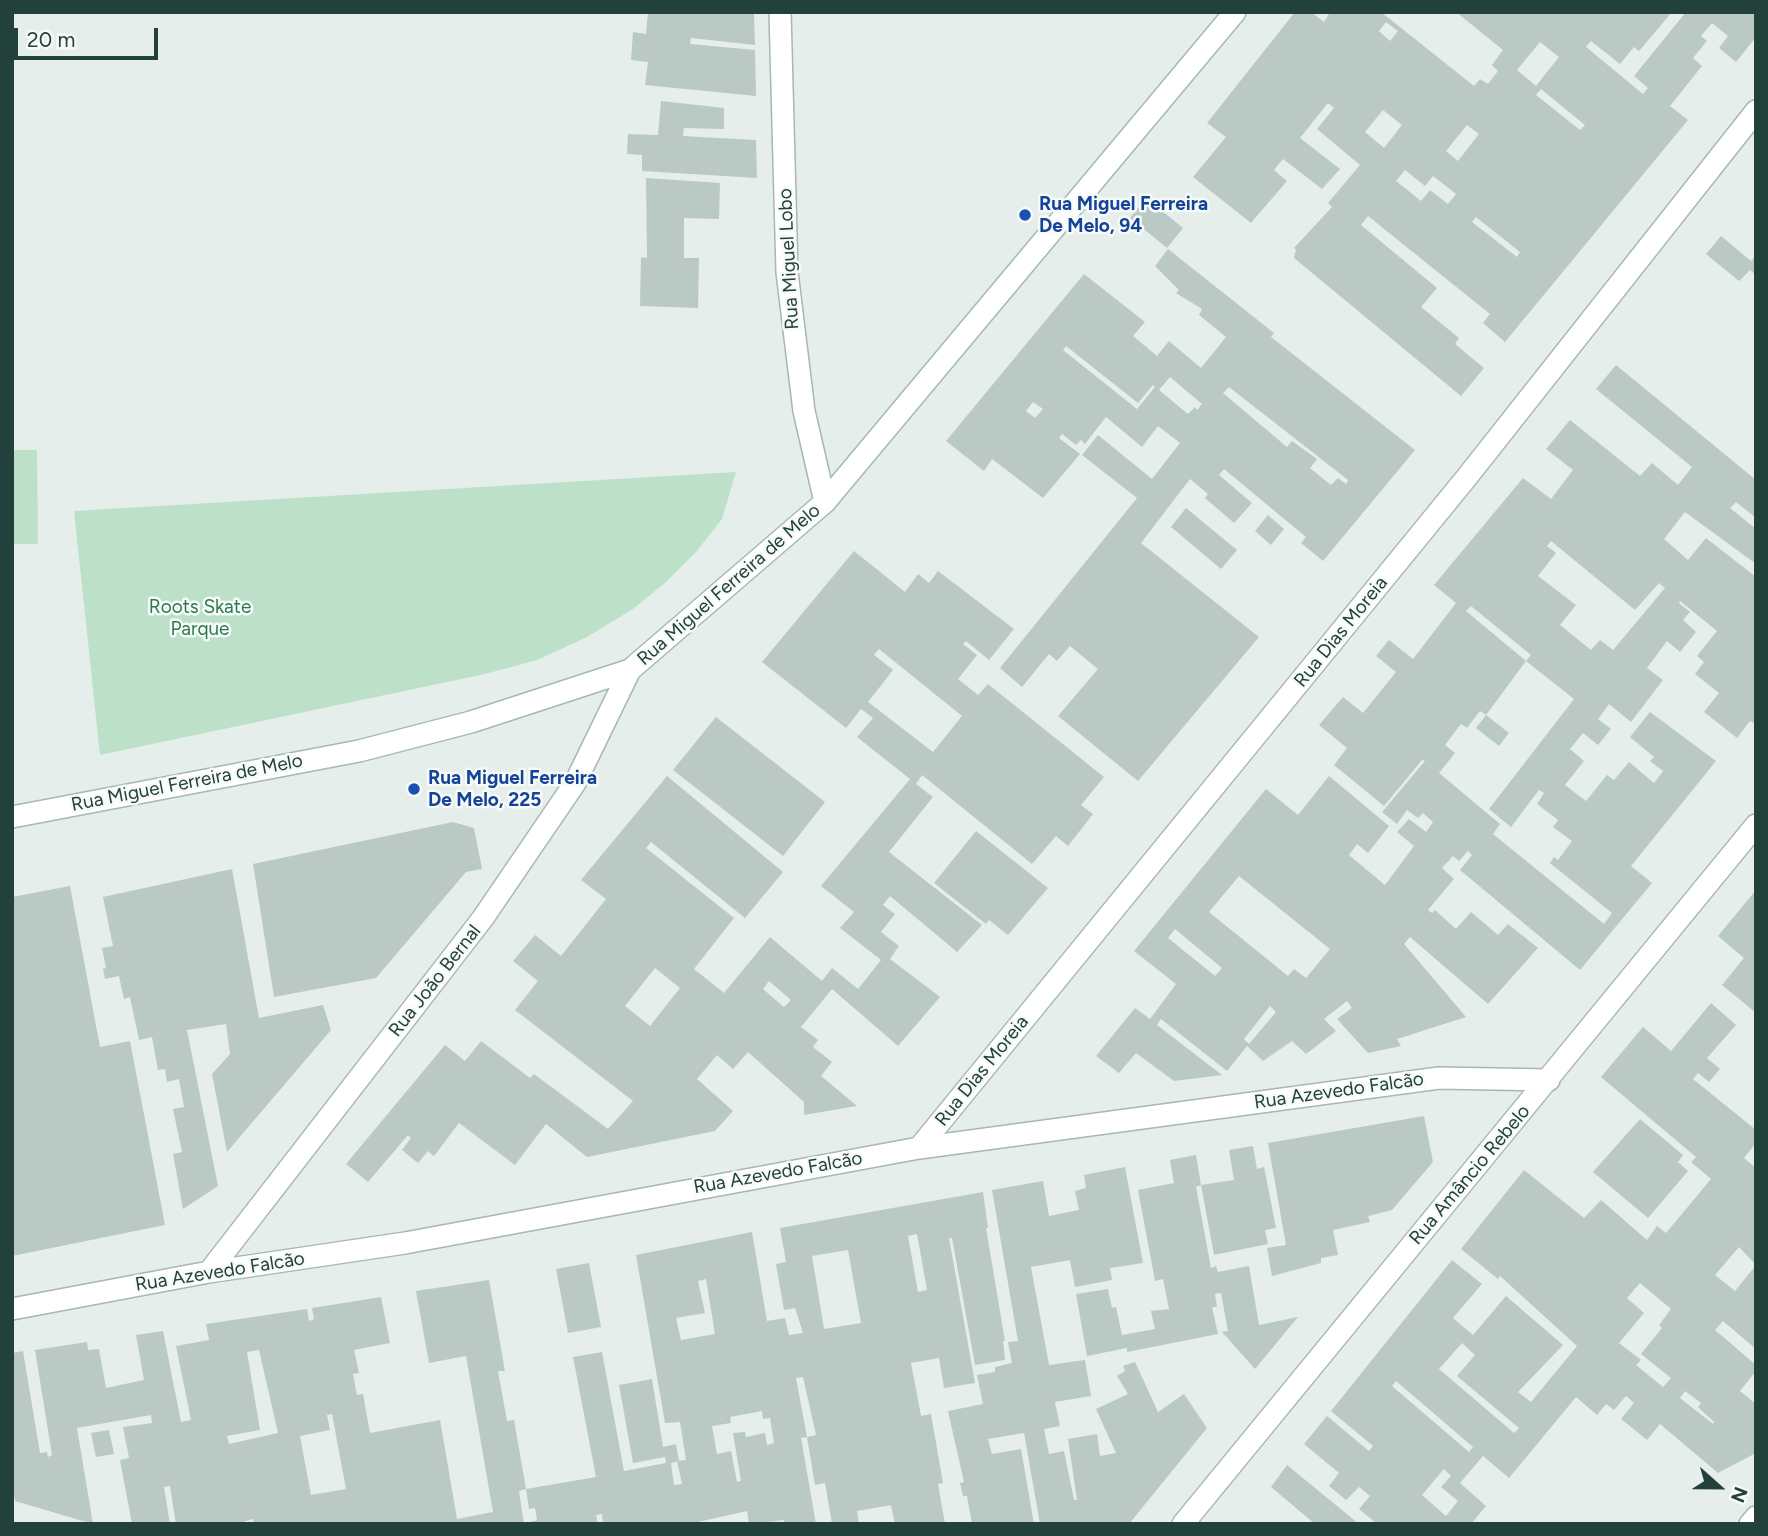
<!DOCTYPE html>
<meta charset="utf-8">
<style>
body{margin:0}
#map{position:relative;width:1768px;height:1536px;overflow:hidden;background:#e5eeeb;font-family:Figtree,sans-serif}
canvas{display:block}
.frame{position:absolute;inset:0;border:14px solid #23413b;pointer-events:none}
.north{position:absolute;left:1684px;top:1452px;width:70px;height:70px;-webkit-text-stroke:5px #f6faf8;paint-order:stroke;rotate:111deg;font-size:19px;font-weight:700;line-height:28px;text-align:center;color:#23413b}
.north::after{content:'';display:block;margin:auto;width:24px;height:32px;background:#23413b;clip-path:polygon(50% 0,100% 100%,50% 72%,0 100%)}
.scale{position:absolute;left:14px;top:28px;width:144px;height:32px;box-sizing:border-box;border:4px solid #23413b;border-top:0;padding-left:9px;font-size:21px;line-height:24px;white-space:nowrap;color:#23413b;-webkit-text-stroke:5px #f6faf8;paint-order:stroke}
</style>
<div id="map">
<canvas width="1768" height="1536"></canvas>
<div class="frame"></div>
<div class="north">N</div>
<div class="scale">20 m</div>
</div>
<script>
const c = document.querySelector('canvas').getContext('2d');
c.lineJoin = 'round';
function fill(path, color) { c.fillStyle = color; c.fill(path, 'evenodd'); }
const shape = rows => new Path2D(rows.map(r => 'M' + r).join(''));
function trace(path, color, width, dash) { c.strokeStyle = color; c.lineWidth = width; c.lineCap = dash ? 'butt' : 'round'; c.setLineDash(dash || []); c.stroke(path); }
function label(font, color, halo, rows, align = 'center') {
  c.font = font + ' Figtree,sans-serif'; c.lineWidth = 5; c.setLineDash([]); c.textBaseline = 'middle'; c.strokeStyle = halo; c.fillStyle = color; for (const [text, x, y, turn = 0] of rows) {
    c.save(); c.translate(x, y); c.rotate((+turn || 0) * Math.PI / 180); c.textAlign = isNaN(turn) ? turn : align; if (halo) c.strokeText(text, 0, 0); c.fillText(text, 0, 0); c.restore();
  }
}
fill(shape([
 [12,450,37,450,38,544,12,544],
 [736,472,722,519,696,552,666,582,633,609,587,637,537,660,485,674,100,755,74,511]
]), '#bde0c9');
fill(shape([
 [648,12,754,14,755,45,691,38,690,44,755,50,756,96,645,85,648,62,631,60,633,32,646,34],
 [1295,12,1311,12,1324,22,1329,14,1327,12,1381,12,1474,86,1480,79,1488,84,1498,71,1492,65,1503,50,1456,12,1672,12,1639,51,1634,47,1620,64,1591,41,1586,47,1643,94,1648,88,1634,76,1686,12,1756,12,1756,37,1736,62,1719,48,1728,36,1712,23,1701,36,1707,41,1693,58,1702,66,1670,106,1688,120,1505,342,1483,323,1490,314,1368,216,1361,225,1437,288,1421,307,1459,338,1455,344,1484,368,1461,396,1294,258,1296,250,1294,248,1332,207,1328,203,1360,165,1317,129,1334,108,1328,103,1300,138,1340,169,1322,189,1283,159,1274,170,1287,181,1251,223,1193,177,1226,137,1207,123],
 [1386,22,1398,31,1390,41,1379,31],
 [1540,42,1559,57,1536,86,1517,70],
 [1541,89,1585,125,1580,130,1536,95],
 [1383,110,1402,125,1384,148,1365,132],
 [1467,125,1479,134,1458,161,1446,151],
 [1405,170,1425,186,1433,176,1456,194,1448,204,1430,190,1421,201,1396,181],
 [1476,217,1520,252,1517,257,1472,222],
 [661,101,724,108,724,129,684,128,683,136,756,140,757,178,642,171,642,155,627,154,628,134,658,135],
 [646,178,720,183,719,219,684,218,684,258,699,258,698,308,640,306,641,257,647,258],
 [1146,198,1183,228,1167,248,1130,218],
 [1721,236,1751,261,1756,255,1756,275,1750,270,1739,281,1706,254],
 [1168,249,1274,333,1271,337,1415,450,1323,561,1301,543,1306,537,1224,469,1219,475,1252,503,1234,523,1205,498,1208,494,1190,479,1141,543,1259,637,1138,781,1058,716,1098,669,1070,646,1057,661,1049,654,1022,687,1000,668,1137,498,1082,455,1098,435,1152,479,1180,443,1158,426,1142,447,1106,417,1085,444,1081,440,1076,445,1062,434,1059,438,1080,454,1043,498,992,459,984,471,946,441,1084,274,1145,322,1133,336,1157,356,1169,341,1201,368,1226,337,1199,315,1202,309,1176,293,1179,290,1155,266],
 [1066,346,1138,403,1153,385,1155,387,1137,409,1063,350],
 [1170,377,1202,404,1197,410,1195,407,1188,414,1159,390],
 [1229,387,1348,480,1346,484,1338,478,1331,485,1310,468,1317,459,1292,441,1287,447,1223,393],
 [1033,402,1043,409,1035,418,1026,411],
 [1616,365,1756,480,1756,518,1736,502,1730,508,1756,529,1756,564,1685,512,1664,539,1688,560,1706,538,1756,577,1756,724,1750,721,1737,738,1704,712,1719,693,1695,674,1704,662,1697,656,1717,631,1680,601,1679,603,1690,612,1683,620,1696,632,1680,652,1667,641,1647,668,1663,680,1631,722,1609,704,1598,719,1611,729,1598,745,1583,733,1570,749,1584,761,1565,785,1586,801,1607,775,1614,780,1629,762,1654,783,1663,771,1650,761,1654,757,1630,737,1650,712,1716,761,1631,866,1652,883,1580,970,1460,870,1472,855,1468,851,1459,861,1453,856,1442,868,1454,879,1428,910,1432,913,1435,910,1456,929,1471,912,1498,935,1508,924,1538,948,1488,1004,1410,937,1404,944,1466,1017,1397,1039,1401,1046,1368,1053,1337,1019,1352,1008,1347,1001,1324,1019,1336,1031,1306,1054,1292,1041,1263,1061,1247,1046,1227,1071,1161,1019,1157,1025,1222,1075,1174,1081,1136,1053,1119,1073,1096,1056,1135,1008,1150,1019,1176,984,1134,951,1266,789,1298,815,1329,776,1389,826,1368,853,1357,844,1349,855,1385,885,1414,846,1397,832,1409,819,1426,832,1433,822,1423,813,1418,818,1407,810,1397,824,1382,812,1425,761,1422,760,1384,806,1334,765,1347,748,1319,725,1343,697,1363,713,1396,672,1376,656,1389,640,1413,659,1456,603,1434,585,1523,478,1551,499,1573,470,1546,449,1570,420,1640,476,1652,463,1678,485,1692,467,1596,389],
 [1551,541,1635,610,1659,583,1665,588,1613,650,1600,640,1591,650,1560,625,1576,605,1538,576,1556,553,1547,546],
 [1471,606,1531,655,1526,661,1574,699,1489,809,1511,827,1539,790,1544,793,1537,804,1558,820,1553,827,1572,841,1558,860,1554,857,1550,863,1612,913,1604,924,1493,834,1500,824,1439,773,1455,753,1445,745,1461,724,1467,728,1480,711,1486,715,1526,661,1466,611],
 [1239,876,1330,949,1306,978,1294,969,1288,976,1209,912],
 [1175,929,1222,968,1215,976,1168,938],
 [1270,1006,1276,1012,1249,1044,1244,1039],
 [1186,508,1237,550,1221,569,1171,527],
 [1268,515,1284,529,1271,545,1255,531],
 [854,551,905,592,918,574,929,583,938,571,1014,629,989,660,966,641,963,644,977,655,958,679,978,695,988,684,1104,777,1081,805,1093,814,1068,846,1056,836,1032,864,922,775,916,784,933,797,889,852,982,925,957,952,890,896,883,905,895,914,881,932,899,946,890,959,940,997,898,1046,832,989,801,1027,818,1040,813,1047,832,1062,821,1076,857,1106,804,1115,804,1102,748,1052,733,1069,717,1055,697,1079,733,1111,715,1131,587,1157,546,1124,515,1165,459,1123,434,1156,428,1151,418,1163,402,1150,411,1138,408,1135,368,1182,346,1164,445,1045,465,1061,481,1041,530,1078,534,1074,608,1129,633,1101,515,1010,538,981,513,961,535,935,561,956,606,899,581,880,667,776,783,872,745,918,651,842,646,848,734,918,694,969,724,993,770,937,822,981,832,968,858,989,881,960,840,928,854,912,821,886,910,779,857,737,873,718,861,709,846,728,762,662],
 [879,649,962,716,933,752,868,702,893,670,874,655],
 [655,968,680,988,650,1026,625,1006],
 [769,981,791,1000,784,1007,763,989],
 [1486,715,1509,733,1499,746,1476,728],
 [716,717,825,802,783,856,673,770],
 [453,822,474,828,482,869,466,872,376,978,274,997,253,864],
 [976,831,1048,888,1008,935,989,920,986,924,934,883],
 [232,869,259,1018,323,1005,331,1030,227,1152,212,1074,230,1054,226,1024,187,1030,218,1186,183,1209,173,1154,182,1152,173,1109,184,1107,179,1079,167,1082,165,1069,158,1070,152,1037,139,1040,130,997,124,999,119,976,105,979,103,969,106,968,102,948,113,946,103,897],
 [70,886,100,1047,130,1041,165,1225,12,1256,12,897],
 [1756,890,1756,1013,1722,985,1744,958,1718,936],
 [1711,1003,1736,1025,1707,1058,1720,1069,1709,1082,1698,1073,1693,1079,1756,1130,1756,1143,1744,1158,1756,1168,1756,1349,1723,1321,1715,1330,1756,1365,1756,1371,1740,1391,1756,1404,1756,1453,1718,1473,1660,1424,1647,1440,1621,1419,1634,1403,1626,1396,1614,1410,1606,1404,1597,1415,1576,1397,1509,1478,1483,1456,1460,1483,1486,1506,1471,1524,1377,1524,1359,1509,1370,1496,1359,1487,1346,1500,1329,1486,1339,1473,1304,1444,1327,1416,1369,1451,1373,1446,1331,1411,1452,1260,1482,1284,1453,1318,1473,1335,1506,1296,1563,1345,1518,1392,1531,1402,1577,1346,1500,1276,1498,1279,1461,1249,1524,1170,1584,1218,1601,1200,1647,1240,1657,1226,1666,1233,1711,1179,1691,1162,1696,1157,1601,1077,1643,1027,1671,1051],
 [1739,1247,1756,1265,1735,1291,1715,1275],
 [1640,1283,1671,1309,1659,1325,1662,1328,1641,1354,1671,1378,1663,1387,1636,1365,1641,1360,1619,1343,1644,1313,1627,1298],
 [1462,1343,1475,1355,1457,1376,1519,1428,1514,1433,1439,1369],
 [1396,1381,1473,1447,1469,1452,1392,1386],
 [1685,1391,1701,1403,1698,1407,1714,1422,1713,1424,1680,1398],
 [1444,1469,1451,1476,1441,1487,1458,1501,1446,1516,1422,1495],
 [1424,1116,1433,1162,1392,1210,1368,1216,1370,1222,1333,1230,1338,1255,1321,1258,1321,1263,1272,1276,1267,1248,1286,1245,1268,1143],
 [1640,1119,1683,1155,1678,1162,1688,1171,1648,1218,1593,1172],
 [1253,1146,1257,1169,1264,1167,1276,1228,1265,1230,1268,1244,1214,1255,1201,1185,1196,1187,1211,1268,1216,1266,1218,1272,1249,1266,1259,1325,1298,1317,1255,1369,1222,1332,1228,1331,1221,1293,1215,1294,1217,1307,1212,1307,1218,1334,1127,1352,1127,1348,1087,1356,1076,1294,1108,1289,1112,1308,1116,1307,1122,1335,1155,1329,1151,1311,1169,1309,1163,1279,1155,1281,1138,1190,1174,1183,1170,1160,1196,1155,1201,1185,1234,1180,1229,1150],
 [1125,1167,1143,1263,1110,1268,1112,1280,1075,1287,1070,1260,1031,1267,1049,1365,1085,1360,1091,1396,1055,1402,1060,1426,1044,1429,1049,1454,1064,1451,1074,1500,1077,1500,1068,1439,1097,1434,1100,1456,1116,1453,1096,1409,1128,1394,1117,1376,1125,1371,1123,1366,1135,1362,1158,1412,1184,1394,1207,1428,1129,1524,1040,1524,1024,1433,988,1439,992,1454,1021,1449,1034,1524,972,1524,967,1496,963,1496,960,1483,964,1482,948,1411,983,1404,977,1375,995,1372,995,1367,1012,1363,1008,1342,1018,1341,992,1190,1043,1181,1049,1216,1079,1210,1075,1191,1086,1188,1084,1175],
 [983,1192,988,1228,986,1228,1005,1341,1003,1341,1005,1360,975,1365,952,1238,949,1238,975,1383,944,1388,939,1358,911,1363,921,1416,931,1414,943,1483,938,1484,945,1524,895,1524,891,1505,857,1511,859,1524,832,1524,825,1483,815,1485,807,1437,816,1435,803,1377,796,1378,807,1437,801,1438,816,1524,785,1524,784,1520,749,1524,747,1511,689,1524,603,1524,602,1514,596,1515,598,1524,524,1524,537,1520,535,1508,529,1509,526,1489,519,1491,524,1524,254,1524,253,1519,236,1524,176,1524,170,1486,164,1487,170,1524,132,1524,120,1460,129,1458,123,1427,152,1423,151,1415,77,1428,93,1524,15,1501,12,1483,12,1353,23,1351,40,1453,47,1452,48,1457,52,1455,35,1350,87,1342,88,1350,99,1349,106,1388,144,1380,136,1335,163,1331,181,1422,191,1420,176,1346,209,1340,206,1324,307,1309,309,1321,314,1319,312,1308,381,1297,390,1343,354,1350,359,1373,353,1374,357,1395,363,1394,370,1433,440,1420,457,1519,493,1512,466,1356,429,1363,416,1291,489,1280,505,1371,498,1371,507,1421,514,1420,526,1489,596,1477,573,1357,602,1352,624,1471,666,1463,665,1457,633,1463,619,1385,652,1379,663,1447,676,1444,679,1461,671,1463,674,1485,682,1484,677,1461,686,1460,680,1422,665,1423,636,1255,752,1232,767,1321,785,1318,789,1335,803,1333,795,1308,784,1310,776,1264,786,1262,780,1228],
 [917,1234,927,1290,918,1292,908,1236],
 [848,1250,861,1323,824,1329,812,1256],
 [706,1279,715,1334,681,1340,676,1318,705,1313,698,1281],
 [259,1350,278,1433,229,1444,227,1436,260,1430,247,1352],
 [762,1411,763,1419,770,1418,774,1443,767,1445,765,1433,746,1437,745,1432,733,1433,741,1481,737,1482,731,1451,717,1454,712,1426,731,1423,730,1417],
 [332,1414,346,1489,311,1495,300,1436,330,1430,327,1415],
 [589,1263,601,1327,568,1333,556,1269],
 [109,1430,114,1454,96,1457,91,1433],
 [1287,1465,1359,1524,1315,1524,1271,1487]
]), '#bac9c4');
const minor = shape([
 [780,12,787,272,804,411,825,502],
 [919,1148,1467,477,1756,111],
 [209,1272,483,918,575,783,630,670],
 [12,1309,209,1272,405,1243,919,1148,1439,1078,1549,1080],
 [1183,1524,1756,825],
 [1750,1524,1756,1517]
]);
const secondary = shape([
 [12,817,359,751,471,722,630,670,825,502,1235,12]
]);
trace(minor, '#a7b7b3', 24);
trace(secondary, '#a3bab3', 24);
trace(minor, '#fff', 21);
trace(secondary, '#fff', 21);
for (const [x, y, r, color] of [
 [1025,215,7,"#1a4fb4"],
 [414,789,7,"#1a4fb4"]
]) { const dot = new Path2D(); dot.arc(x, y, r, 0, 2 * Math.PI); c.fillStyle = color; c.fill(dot); trace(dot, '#f6faf8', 2.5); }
label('bold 19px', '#164399', '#f6faf8', [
 ["Rua Miguel Ferreira",1039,204],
 ["De Melo, 94",1039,226],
 ["Rua Miguel Ferreira",428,778],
 ["De Melo, 225",428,800]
], 'left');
label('19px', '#23413b', '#f6faf8', [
 ["Rua Miguel Lobo",789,259,-93],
 ["Rua Miguel Ferreira de Melo",729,585,-41],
 ["Rua Dias Moreia",1341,632,-51],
 ["Rua Miguel Ferreira de Melo",187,783,-11],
 ["Rua João Bernal",435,981,-52],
 ["Rua Dias Moreia",982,1071,-51],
 ["Rua Azevedo Falcão",1339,1091,-8],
 ["Rua Azevedo Falcão",778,1173,-10],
 ["Rua Amâncio Rebelo",1470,1175,-50],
 ["Rua Azevedo Falcão",220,1272,-9]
]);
label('19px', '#2c794e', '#f6faf8', [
 ["Roots Skate",200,607],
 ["Parque",200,629]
]);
</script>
